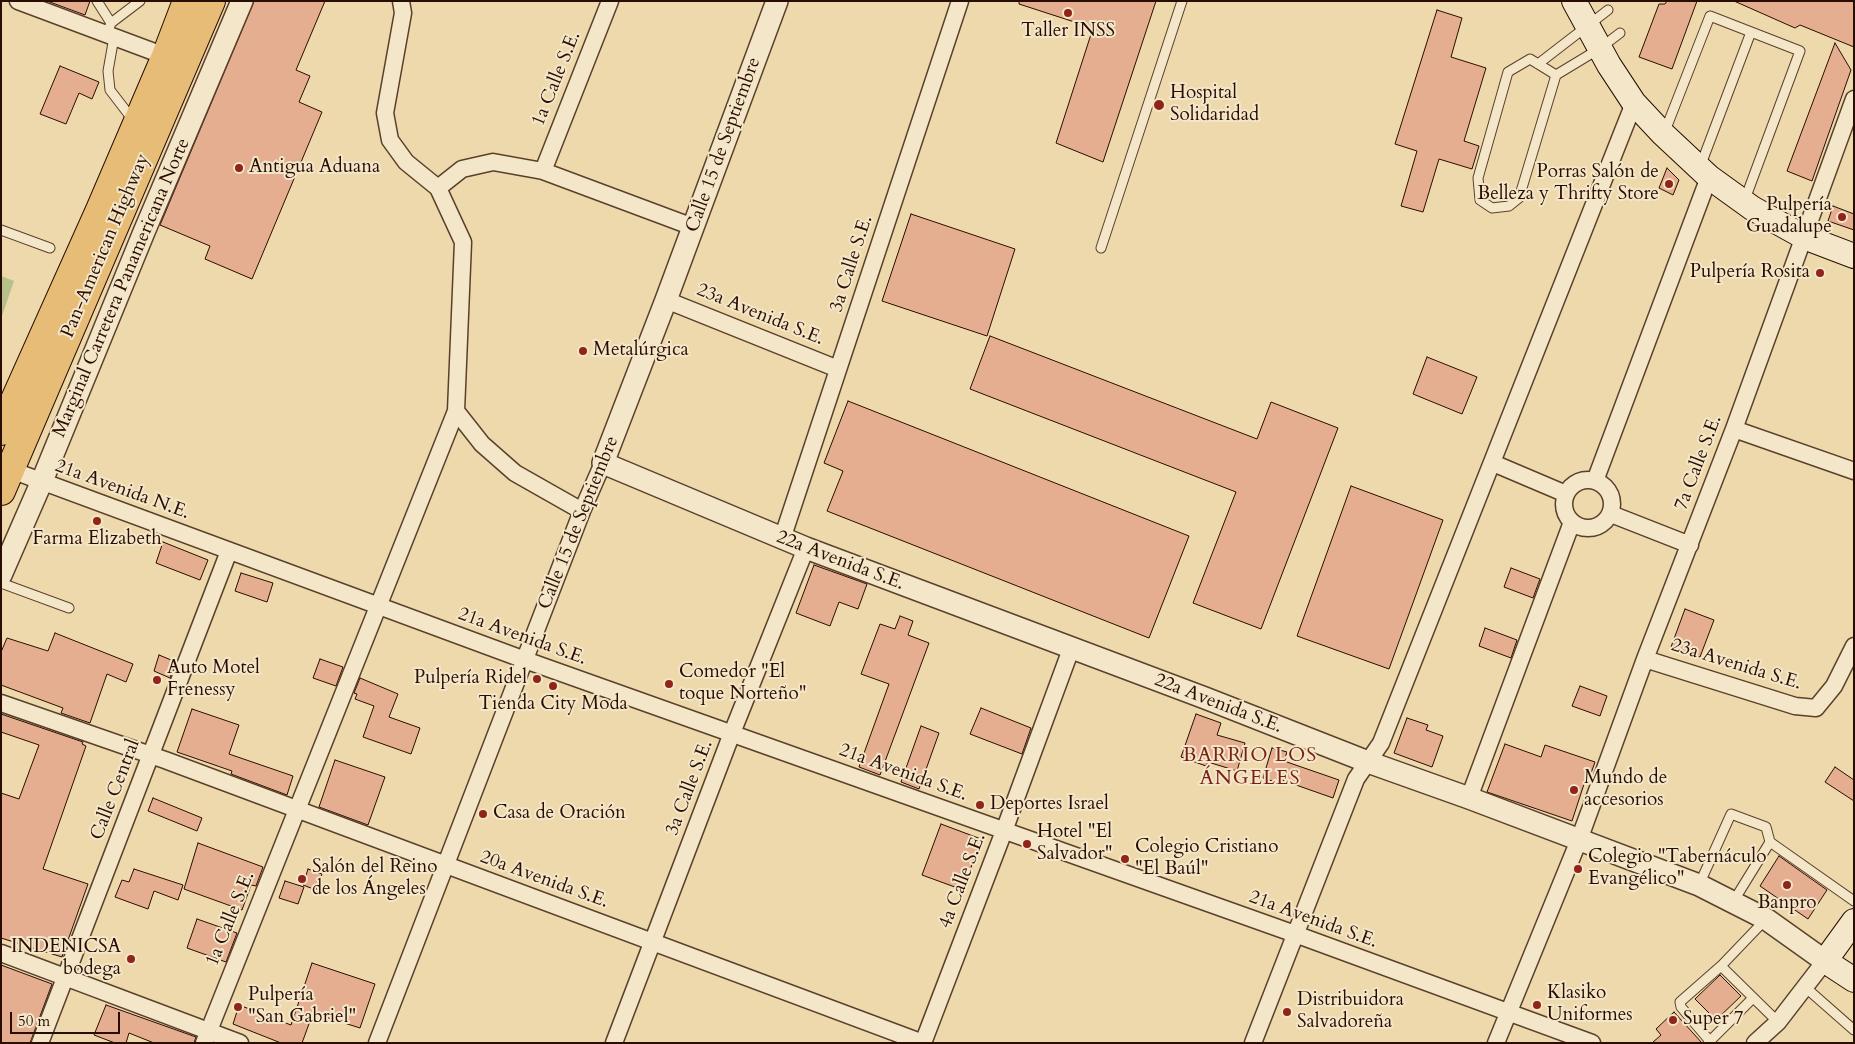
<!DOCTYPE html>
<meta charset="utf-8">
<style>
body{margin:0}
#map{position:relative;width:1855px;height:1044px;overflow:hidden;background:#eed9ac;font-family:Cardo,serif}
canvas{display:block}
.frame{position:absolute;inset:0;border:2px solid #290d00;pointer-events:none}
.scale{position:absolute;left:10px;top:1012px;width:110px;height:22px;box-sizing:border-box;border:2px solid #290d00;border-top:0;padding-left:6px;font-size:15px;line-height:18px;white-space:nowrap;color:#290d00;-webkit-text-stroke:4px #f4e6c9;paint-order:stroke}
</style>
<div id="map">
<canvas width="1855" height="1044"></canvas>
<div class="frame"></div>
<div class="scale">50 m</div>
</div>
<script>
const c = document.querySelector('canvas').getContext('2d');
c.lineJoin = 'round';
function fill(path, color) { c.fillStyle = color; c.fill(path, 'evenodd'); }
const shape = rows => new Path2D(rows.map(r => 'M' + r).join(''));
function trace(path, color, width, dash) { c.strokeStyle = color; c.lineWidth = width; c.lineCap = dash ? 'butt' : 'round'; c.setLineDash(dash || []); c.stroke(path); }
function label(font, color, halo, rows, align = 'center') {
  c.font = font + ' Cardo,serif'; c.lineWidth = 4; c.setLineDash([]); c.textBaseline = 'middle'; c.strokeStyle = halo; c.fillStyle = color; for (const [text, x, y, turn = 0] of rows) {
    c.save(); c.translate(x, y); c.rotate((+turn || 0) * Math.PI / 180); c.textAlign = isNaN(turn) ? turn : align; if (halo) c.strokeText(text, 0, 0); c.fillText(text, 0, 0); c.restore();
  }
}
fill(shape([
 [1,276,14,281,1,319]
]), '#b6c08b');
const building = shape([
 [47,1,90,1,85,15,47,1],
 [254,1,325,1,296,70,310,76,299,102,322,112,252,279,205,259,210,246,160,225,254,1],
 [1019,1,1156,1,1103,162,1056,143,1093,28,1019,4,1019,1],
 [1667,1,1697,1,1672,69,1639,57,1659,4,1665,4,1667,1],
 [1734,1,1854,1,1854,47,1800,25,1795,28,1734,1],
 [1437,10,1462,18,1451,57,1486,68,1464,141,1479,146,1472,169,1439,159,1423,212,1401,206,1417,151,1395,144,1437,10],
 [1835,43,1851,70,1812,181,1787,171,1835,43],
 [60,66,99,82,92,99,79,93,66,124,40,114,60,66],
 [1667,168,1679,180,1673,195,1659,188,1667,168],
 [1833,206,1854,214,1854,230,1828,221,1833,206],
 [911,214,1015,249,987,336,882,301,911,214],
 [990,336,1257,439,1271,402,1338,428,1261,629,1193,603,1236,492,970,389,990,336],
 [1427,357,1477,377,1462,414,1413,394,1427,357],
 [848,401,1189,536,1149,638,827,511,843,471,824,463,848,401],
 [1351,486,1443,520,1389,669,1297,636,1351,486],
 [163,542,208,560,200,580,156,563,163,542],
 [814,565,867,584,858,609,839,602,830,626,796,613,814,565],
 [1511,568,1540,579,1533,598,1504,587,1511,568],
 [241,573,273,583,267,602,235,591,241,573],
 [1685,609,1714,620,1700,657,1671,647,1685,609],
 [900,616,913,621,908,635,929,643,880,775,859,767,889,684,861,674,880,624,895,629,900,616],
 [1485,628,1517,640,1511,658,1479,646,1485,628],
 [55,633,133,664,126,682,107,674,90,723,61,713,63,708,1,685,1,652,7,638,48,651,55,633],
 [159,655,176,662,170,678,154,671,159,655],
 [320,659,343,667,336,686,313,678,320,659],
 [360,678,398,694,389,717,420,728,411,754,363,737,374,706,355,699,357,694,354,693,360,678],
 [1580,686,1607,696,1600,716,1572,706,1580,686],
 [981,708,1031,728,1022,754,970,734,981,708],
 [192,709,239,725,229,754,293,776,287,795,231,774,232,771,177,752,192,709],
 [1,714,83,742,82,744,86,746,43,869,88,884,62,957,1,938,1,793,19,799,39,745,1,732,1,714],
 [1196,714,1221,723,1217,735,1245,743,1237,771,1208,762,1206,766,1181,757,1196,714],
 [1407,718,1428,725,1426,730,1443,736,1432,767,1394,753,1407,718],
 [921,726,939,733,919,789,901,782,921,726],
 [1505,744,1541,757,1545,745,1595,762,1590,776,1587,775,1572,821,1487,792,1505,744],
 [1272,748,1287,752,1284,761,1339,780,1333,798,1279,779,1278,783,1263,778,1272,748],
 [335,760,385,777,368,825,319,807,335,760],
 [1835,767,1854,780,1854,801,1825,782,1835,767],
 [153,798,202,818,197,831,148,811,153,798],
 [941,824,981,839,963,890,922,875,941,824],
 [198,843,263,867,256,886,251,885,242,910,184,889,198,843],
 [1779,856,1827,890,1808,919,1760,886,1779,856],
 [134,869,183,885,178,900,154,891,148,909,115,897,122,880,129,882,134,869],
 [308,869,322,874,316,890,303,885,308,869],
 [285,881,304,887,298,904,279,898,285,881],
 [197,919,237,933,226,962,187,948,197,919],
 [312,963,375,984,360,1028,313,1013,302,1043,281,1043,233,1024,239,1005,291,1025,312,963],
 [1,965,52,984,30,1043,1,1043,1,965],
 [1720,975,1741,996,1716,1020,1695,999,1720,975],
 [106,1005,196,1037,194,1043,154,1043,129,1033,126,1043,115,1043,94,1035,106,1005],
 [1674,1012,1702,1043,1652,1043,1661,1035,1656,1029,1674,1012]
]);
fill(building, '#e6ae91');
trace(building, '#290d00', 1);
const service = shape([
 [97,1,111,23],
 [107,34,111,23,140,1],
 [114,37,108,71,110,90,133,120],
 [1538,64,1608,10],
 [1556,75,1530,59,1508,72,1478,178,1480,200,1492,208,1509,206,1519,198,1556,75,1599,49,1620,33],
 [1665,131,1710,16,1800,51,1744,202],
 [1700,167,1751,32],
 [1,230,50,248],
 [1101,248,1182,1],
 [1,583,69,608],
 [1770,842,1854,901],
 [1699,885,1731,814,1766,827,1770,842,1733,902],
 [1721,966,1778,1022],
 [1805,987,1854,1030],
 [1709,1040,1681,1007,1680,1002,1721,966,1766,919],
 [1708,1043,1753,998]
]);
const minor = shape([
 [18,1,173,59],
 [543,171,610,1],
 [438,188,462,169,493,162,543,171,693,227],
 [666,300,838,369],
 [456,411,482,444,515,473,582,511],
 [1734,429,1854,471],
 [1493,463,1566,494],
 [3,467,525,660,1295,934,1592,1043],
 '1564 504a24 24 0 1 1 48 0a24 24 0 1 1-48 0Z',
 [1595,481,1709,177],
 [1611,514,1690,545],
 [782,539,960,1],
 [1645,659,1795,706,1816,708,1834,686,1854,646],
 [1,703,165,760,923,1043],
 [1469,798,1572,522],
 [1,953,240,1043],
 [40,1043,229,551],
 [204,1043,456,411,463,242,438,188,406,162,390,140,385,113,403,13,401,1],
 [377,1043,582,511,603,463],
 [614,1043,732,733,806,548],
 [923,1043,1004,831,1071,649],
 [1253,1043,1356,779,1381,743,1634,103],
 [1496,1043,1579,840,1645,659,1734,429,1854,99],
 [1755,1043,1778,1022,1825,961]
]);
const tertiary = shape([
 [777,1,666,300,603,463,806,548,1205,698,1368,762,1469,798,1699,885,1766,919,1825,961],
 [1,575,42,481,144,232,242,1]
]);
const secondary = shape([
 [1574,1,1609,65,1634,103,1663,134,1709,177,1752,208,1804,237,1854,256],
 [1854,921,1825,961,1854,980]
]);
const trunk = shape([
 [1,431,100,210,166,56,187,1],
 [1,491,211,1]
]);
trace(service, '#5a402b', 11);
trace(minor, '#5a402b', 19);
trace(tertiary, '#5a402b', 24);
trace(secondary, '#290d00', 26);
trace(trunk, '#290d00', 30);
trace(service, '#f4e6c9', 9);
trace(minor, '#f4e6c9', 16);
trace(tertiary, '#f4e6c9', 21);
trace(secondary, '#f4e6c9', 24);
trace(trunk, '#e7bc76', 28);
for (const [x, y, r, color] of [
 [1068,13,5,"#8f2418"],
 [1159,105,6,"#8f2418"],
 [239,168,5,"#8f2418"],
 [1669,184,5,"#8f2418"],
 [1842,217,5,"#8f2418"],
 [1820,273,5,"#8f2418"],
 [583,351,5,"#8f2418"],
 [97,521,5,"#8f2418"],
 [537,679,5,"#8f2418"],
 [157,680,5,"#8f2418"],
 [669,684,5,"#8f2418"],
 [553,686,5,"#8f2418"],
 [1574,790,5,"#8f2418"],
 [980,805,5,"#8f2418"],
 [483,814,5,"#8f2418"],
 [1027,844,5,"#8f2418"],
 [1125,859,5,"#8f2418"],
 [1578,869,5,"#8f2418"],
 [302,879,5,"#8f2418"],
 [1787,885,5,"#8f2418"],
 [131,959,5,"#8f2418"],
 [1537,1005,5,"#8f2418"],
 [238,1007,5,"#8f2418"],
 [1287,1012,5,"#8f2418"],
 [1673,1020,5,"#8f2418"]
]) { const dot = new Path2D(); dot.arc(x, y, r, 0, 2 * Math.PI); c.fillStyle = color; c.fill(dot); trace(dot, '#f4e6c9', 2); }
label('19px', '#290d00', '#f4e6c9', [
 ["Taller INSS",1068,32,"center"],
 ["Hospital",1170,94],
 ["Solidaridad",1170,116],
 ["Antigua Aduana",249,168],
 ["Porras Salón de",1659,173,"right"],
 ["Belleza y Thrifty Store",1659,195,"right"],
 ["Pulpería",1832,206,"right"],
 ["Guadalupe",1832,228,"right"],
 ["Pulpería Rosita",1810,273,"right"],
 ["Metalúrgica",593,351],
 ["Farma Elizabeth",97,540,"center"],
 ["Auto Motel",167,669],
 ["Frenessy",167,691],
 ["Comedor \"El",679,673],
 ["toque Norteño\"",679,695],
 ["Pulpería Ridel",527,679,"right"],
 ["Tienda City Moda",553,705,"center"],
 ["Mundo de",1584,779],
 ["accesorios",1584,801],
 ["Deportes Israel",990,805],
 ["Casa de Oración",493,814],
 ["Hotel \"El",1037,833],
 ["Salvador\"",1037,855],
 ["Colegio Cristiano",1135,848],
 ["\"El Baúl\"",1135,870],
 ["Colegio \"Tabernáculo",1588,858],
 ["Evangélico\"",1588,880],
 ["Salón del Reino",312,868],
 ["de los Ángeles",312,890],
 ["Banpro",1787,904,"center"],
 ["INDENICSA",121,948,"right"],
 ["bodega",121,970,"right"],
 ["Klasiko",1547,994],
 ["Uniformes",1547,1016],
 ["Pulpería",248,996],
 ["\"San Gabriel\"",248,1018],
 ["Distribuidora",1297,1001],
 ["Salvadoreña",1297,1023],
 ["Super 7",1683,1020]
], 'left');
label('19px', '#290d00', '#f4e6c9', [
 ["1a Calle S.E.",557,79,-68],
 ["Calle 15 de Septiembre",724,145,-70],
 ["Pan-American Highway",106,246,-67],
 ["3a Calle S.E.",852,264,-72],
 ["Marginal Carretera Panamericana Norte",122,288,-67],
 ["23a Avenida S.E.",760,315,22],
 ["7a Calle S.E.",1699,463,-69],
 ["21a Avenida N.E.",122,490,20],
 ["Calle 15 de Septiembre",579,523,-68],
 ["22a Avenida S.E.",840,561,21],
 ["21a Avenida S.E.",522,637,20],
 ["23a Avenida S.E.",1736,665,17],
 ["22a Avenida S.E.",1218,704,21],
 ["21a Avenida S.E.",903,773,20],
 ["3a Calle S.E.",690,788,-69],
 ["Calle Central",116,790,-69],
 ["20a Avenida S.E.",544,880,20],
 ["4a Calle S.E.",963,881,-69],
 ["1a Calle S.E.",231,919,-68],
 ["21a Avenida S.E.",1313,920,20]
]);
c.letterSpacing = '1px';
label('20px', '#7a1f14', '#f4e6c9', [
 ["BARRIO LOS",1250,756],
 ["ÁNGELES",1250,779]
]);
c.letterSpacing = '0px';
</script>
